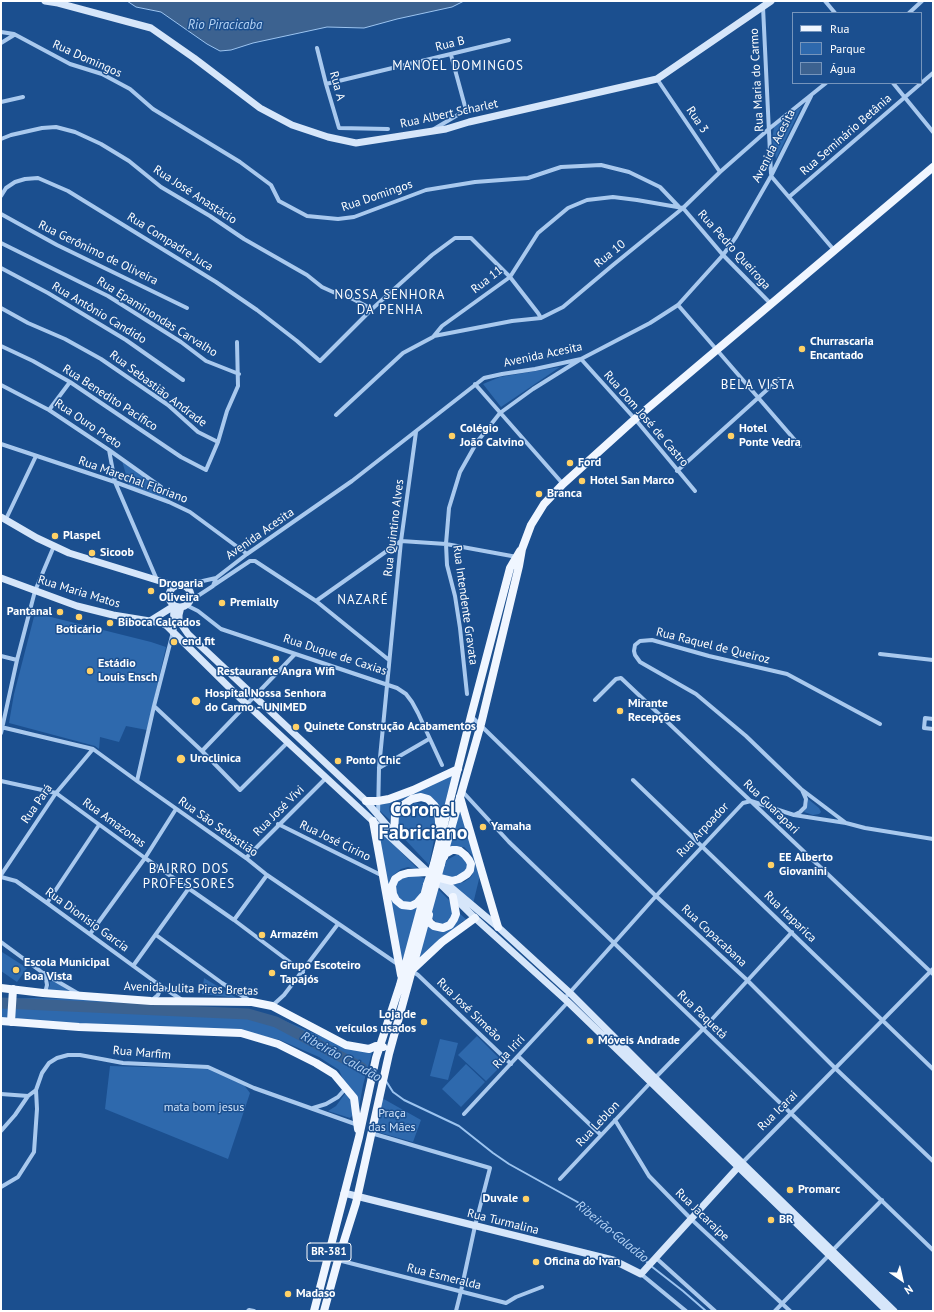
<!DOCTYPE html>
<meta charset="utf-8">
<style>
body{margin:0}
#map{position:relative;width:934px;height:1312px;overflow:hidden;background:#1b4f8f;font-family:"PT Sans",sans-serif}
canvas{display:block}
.frame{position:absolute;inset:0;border:2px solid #fff;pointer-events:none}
.legend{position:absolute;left:792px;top:12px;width:130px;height:72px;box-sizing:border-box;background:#1b4f8f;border:1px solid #7695bc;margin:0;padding:5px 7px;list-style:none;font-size:12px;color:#fff}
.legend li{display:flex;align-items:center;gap:8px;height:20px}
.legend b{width:20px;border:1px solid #7695bc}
.north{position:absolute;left:882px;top:1260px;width:40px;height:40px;-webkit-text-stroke:3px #1b4f8f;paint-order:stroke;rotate:146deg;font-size:11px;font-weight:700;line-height:16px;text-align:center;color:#fff}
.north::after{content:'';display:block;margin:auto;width:14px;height:18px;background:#fff;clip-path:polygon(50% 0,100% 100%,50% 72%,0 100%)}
</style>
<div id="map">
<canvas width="934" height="1312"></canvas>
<div class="frame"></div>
<ul class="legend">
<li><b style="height:5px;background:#f0f6ff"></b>Rua</li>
<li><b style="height:11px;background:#2e69ad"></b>Parque</li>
<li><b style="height:11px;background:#3c6290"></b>Água</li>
</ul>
<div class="north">N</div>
</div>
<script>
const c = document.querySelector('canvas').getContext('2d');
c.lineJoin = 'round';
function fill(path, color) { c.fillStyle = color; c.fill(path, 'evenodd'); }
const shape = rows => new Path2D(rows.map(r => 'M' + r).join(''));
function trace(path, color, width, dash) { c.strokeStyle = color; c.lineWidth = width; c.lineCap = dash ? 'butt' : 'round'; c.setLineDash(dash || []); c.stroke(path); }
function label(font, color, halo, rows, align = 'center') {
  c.font = font + ' "PT Sans",sans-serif'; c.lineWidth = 3; c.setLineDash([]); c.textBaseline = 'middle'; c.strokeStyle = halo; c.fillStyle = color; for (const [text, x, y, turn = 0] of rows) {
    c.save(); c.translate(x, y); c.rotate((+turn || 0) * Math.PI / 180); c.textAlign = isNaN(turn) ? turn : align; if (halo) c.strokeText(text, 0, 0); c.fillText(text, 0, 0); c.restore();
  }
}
fill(shape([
 [802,106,776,159,772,140,774,127],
 [560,367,501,407,483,384,500,377],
 [122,461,161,489,170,503,130,488],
 [35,613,151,642,166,647,147,730,126,726,119,742,100,737,99,749,95,746,9,723,14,694],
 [455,774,443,817,437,806,408,797,398,802,391,814,390,820,380,811,380,803],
 [808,799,819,808,821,812,819,814,813,815,804,812,808,803],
 [415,803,424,804,434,811,437,825,429,865,399,833,398,821,400,813,409,806],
 [459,805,480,875,473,904,451,885,464,882,471,877,475,868,475,864,472,855,464,847,451,847,445,850],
 [375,826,419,870,408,867,401,869,391,877,389,883,393,902,420,905,401,965],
 [456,855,462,855,469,860,466,874,451,878,439,874,441,868,447,860],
 [414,874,426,879,422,891,417,899,408,903,401,900,397,895,394,888,399,878],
 [436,887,449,900,454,911,450,923,441,924,437,923,432,918,430,911],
 [459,913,467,920,463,921,456,927,417,960,426,924,430,928,441,931],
 [2,952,27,968,17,982,1,971,1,954],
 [49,978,71,992,48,990,50,985],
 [204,978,237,998,202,994],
 [33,998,77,999,250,1011,278,1018,339,1044,373,1049,363,1085,358,1113,339,1070,319,1057,280,1040,243,1031,1,1021,1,999],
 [477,1036,504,1063,486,1081,458,1055],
 [440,1039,458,1043,448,1080,430,1076],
 [466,1064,485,1082,461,1107,442,1089],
 [110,1066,213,1069,244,1085,250,1093,228,1159,105,1109],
 [347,1091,351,1098,354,1114,350,1118,328,1111,336,1106],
 [382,1098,421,1120,413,1142,381,1133,378,1130,376,1127]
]), '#2e69ad');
const water = shape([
 [127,1,464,1,452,7,397,19,364,28,327,27,253,43,231,50,220,51,207,44,161,12,136,7,127,1]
]);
fill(water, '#3c6290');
trace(water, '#9cc4f0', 1);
trace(shape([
 [362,1068,370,1072],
 [386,1081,393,1092,404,1100,459,1126,493,1153,509,1164,581,1204,648,1263],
 [651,1266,683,1291,706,1311]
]), '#9cc4f0', 2);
trace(shape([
 [1,1003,248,1014,276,1022,362,1068]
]), '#3c6290', 11);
trace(shape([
 [825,1,835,13],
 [763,7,771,174],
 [909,13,922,1],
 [1,32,14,34,70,64,102,74,130,89,153,109,240,162,271,185,279,201,307,216,338,219,354,217,426,190,475,182,528,178,561,167,601,165,629,172,660,187,680,208],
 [1,43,14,35],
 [317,48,326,84,339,128,388,129],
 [657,79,720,172],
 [893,83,933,132],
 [326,84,509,40],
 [1,102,23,97],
 [434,129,466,110,451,55],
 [1,139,11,135,42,128,56,127,75,132,101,144,129,161,161,187,210,216,244,239,307,275,322,287,333,292,347,296,372,309],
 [771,176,834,250],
 [1,196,6,188,15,182,25,179,38,178,68,191,216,282,257,310,297,341,320,361,372,309,432,255,455,238,471,238,510,277,538,313,541,318],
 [789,197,933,73],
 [1,214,57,245,187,308],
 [1,243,108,296,181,342,206,361,239,374],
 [1,268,48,293,126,340,183,380],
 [678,305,800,446],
 [1,308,28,323,65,339,101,359,168,405,198,432,218,442],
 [434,336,512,321,541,318,563,307,613,265,683,208,720,172,770,128,826,83],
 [1,346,33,361,70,382,181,457,206,470,218,442,227,411,238,386,237,342],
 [475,384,563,484],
 [1,385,49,410,109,450,161,487],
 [49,410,70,382],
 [336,415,403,353,433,337,442,326,510,277,538,233,568,208,587,200,613,197,637,200,683,208,723,255,771,304],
 [1,444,115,482,169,502,190,512,247,554],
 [109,450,115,482,157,580],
 [677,471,779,379],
 [6,519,36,456],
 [214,585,250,561,255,561,316,601,389,660],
 [186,587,194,583,216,578],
 [190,601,213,586,216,578,247,554,352,481,484,378,502,374,535,369,581,359,650,323,678,305,723,255,736,237,771,176,811,96],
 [316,601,401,541,446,544,517,557],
 [186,605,198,611,221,629,397,688,406,694,412,702,418,713,442,765],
 [880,654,933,660],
 [1,656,17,660],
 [467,694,460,628,455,596,447,565,446,544,449,508,460,472,477,442,500,413,533,389,581,359,635,419,695,491],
 [595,700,616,679,621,678,933,974],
 [154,706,202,751,240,790,288,742],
 [471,716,656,896,747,980,835,1068,933,1161],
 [933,719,925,718,924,728,933,729],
 [1,727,93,749,137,781,246,858,267,875,399,965],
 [1,733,17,660,35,591,54,546],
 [202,751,295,654],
 [379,768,429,739],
 [633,780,933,1069],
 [1,781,56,793,145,858,234,920,303,972],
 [137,781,154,706,173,632],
 [462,791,509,842,933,1250],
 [794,815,800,812,805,807,806,799,802,790],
 [378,816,379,768,401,541,416,432],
 [846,823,801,789,746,736,696,694,640,662,635,655,634,651,635,645,640,641,652,640,709,656,787,674,880,724],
 [278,824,383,876],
 [246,858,326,778],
 [1,875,56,793,93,749],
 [1,877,16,881,47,903,158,984,182,1000],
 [47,903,99,825],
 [234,920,267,875],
 [90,934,145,858,176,809],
 [156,935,222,983,249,1000],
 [1,942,43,973,79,994],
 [133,966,189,888],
 [412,971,418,975,511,1064],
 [43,993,46,989,47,985,46,979,44,973],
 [564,999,656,896,743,803,751,801,794,815,846,823,865,828,933,839],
 [152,1000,158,995,160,989,159,984],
 [272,1006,284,995,338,924],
 [518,1056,601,1135],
 [655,1078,703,1029,792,932],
 [1,1094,28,1096],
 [313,1108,326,1104,338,1097,346,1088],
 [464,1114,568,1002],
 [615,1120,649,1176,691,1219,790,1311],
 [1,1131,15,1115,28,1096,36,1090],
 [371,1133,490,1168,475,1226,461,1291,456,1311],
 [743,1162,933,969],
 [560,1179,651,1082],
 [1,1187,18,1177,34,1152,37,1109,36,1090,42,1073,49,1063,57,1058,68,1055,80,1055,123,1063,208,1067,254,1088,358,1125],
 [832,1251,882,1200],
 [656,1258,715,1311],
 [338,1260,506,1303,516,1297,542,1287],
 [641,1274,686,1311],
 [248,1311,249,1310,254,1311],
 [775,1311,829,1255]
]), '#a9c9ee', 4);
trace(shape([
 [45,1,58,3,151,28,194,58,260,108,292,125,328,137,356,143,446,129,469,122,657,79,771,1],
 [1,517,37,538,69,553,176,586],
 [1,578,77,606,113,615,162,623,167,626,241,699,428,872,475,918,568,1002,887,1311],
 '169 596a11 11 0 1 1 22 0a11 11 0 1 1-22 0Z',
 [181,607,179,615,179,621,188,634,366,801,396,836],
 [150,621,174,606],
 [173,632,174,608],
 [441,879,498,927,570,993,655,1078,894,1311],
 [344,1193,613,1260,641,1274,741,1164]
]), '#d6e6fa', 7);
trace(shape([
 [460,797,498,927],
 [366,801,378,801,389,799,413,790,458,769],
 [373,821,401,975],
 [394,835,395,814,400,807,412,799,421,797,428,799,434,805,438,811,440,833],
 [434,864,471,716,510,568,520,551],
 [441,864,481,724,519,566,522,549,531,525,544,504,563,484,635,419,933,167],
 [440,878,452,881,459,879,467,874,470,870,471,864,469,860,465,855,460,851,456,850,452,850,445,854,444,857],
 [423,896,417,903,411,906,402,905,396,900,393,894,392,886,395,879,401,875,408,873,428,872],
 [429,915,428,919,430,923,434,926,443,928,450,925,454,919,456,914,453,897],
 [412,970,442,942,475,918],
 [1,988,43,993,151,1001,252,1002,272,1006,346,1045,369,1049,376,1046,383,1047],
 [1,1021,79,1027,241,1033,278,1044,316,1063,334,1074,354,1098,358,1129],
 [11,1022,13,989],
 [314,1311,359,1137,376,1058,400,985,427,885],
 [324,1311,338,1260,356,1203,389,1054,435,886]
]), '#f0f6ff', 8);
trace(shape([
 [427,885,434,864],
 [435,886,441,864]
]), '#f0f6ff', 8);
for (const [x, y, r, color] of [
 [802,349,4,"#ffd166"],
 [452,436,4,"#ffd166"],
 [731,436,4,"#ffd166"],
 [570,463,4,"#ffd166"],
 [582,481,4,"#ffd166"],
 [539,494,4,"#ffd166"],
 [55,536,4,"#ffd166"],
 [92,553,4,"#ffd166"],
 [151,591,4,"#ffd166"],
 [222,603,4,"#ffd166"],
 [60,612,4,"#ffd166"],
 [79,617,4,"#ffd166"],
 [110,623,4,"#ffd166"],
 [174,642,4,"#ffd166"],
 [276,659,4,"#ffd166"],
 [90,671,4,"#ffd166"],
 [196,701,5,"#ffd166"],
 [620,711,4,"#ffd166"],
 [296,727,4,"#ffd166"],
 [181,759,5,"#ffd166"],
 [338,761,4,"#ffd166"],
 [483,827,4,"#ffd166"],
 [771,865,4,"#ffd166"],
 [262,935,4,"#ffd166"],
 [16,970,4,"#ffd166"],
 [272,973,4,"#ffd166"],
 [424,1022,4,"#ffd166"],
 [590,1041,4,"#ffd166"],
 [790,1190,4,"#ffd166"],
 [526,1199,4,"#ffd166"],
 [771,1220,4,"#ffd166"],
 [536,1262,4,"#ffd166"],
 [288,1294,4,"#ffd166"]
]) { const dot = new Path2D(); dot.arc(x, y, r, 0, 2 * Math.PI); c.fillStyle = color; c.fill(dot); trace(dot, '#1b4f8f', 1.5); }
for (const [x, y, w] of [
 [329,1252,44]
]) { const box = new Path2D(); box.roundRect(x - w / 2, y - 9, w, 18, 3); c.fillStyle = '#1b4f8f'; c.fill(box); trace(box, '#fff', 1); }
label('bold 11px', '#fff', null, [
 ["BR-381",329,1252]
]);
label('12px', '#fff', '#1b4f8f', [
 ["Rua B",450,44,-14],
 ["Rua Domingos",87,59,24],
 ["Rua Maria do Carmo",757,80,-93],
 ["Rua A",337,86,75],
 ["Rua Albert Scharlet",449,114,-12],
 ["Rua 3",697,120,56],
 ["Rua Seminário Betânia",846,135,-41],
 ["Avenida Acesita",774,146,-63],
 ["Rua José Anastácio",195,195,33],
 ["Rua Domingos",377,196,-19],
 ["Rua Compadre Juca",170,242,32],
 ["Rua Pedro Queiroga",734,250,48],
 ["Rua Gerônimo de Oliveira",98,253,26],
 ["Rua 10",610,254,-39],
 ["Rua 11",487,280,-38],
 ["Rua Antônio Candido",99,313,31],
 ["Rua Epaminondas Carvalho",157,317,32],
 ["Avenida Acesita",543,355,-12],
 ["Rua Sebastião Andrade",158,389,37],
 ["Rua Benedito Pacífico",110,398,33],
 ["Rua Dom José de Castro",646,419,49],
 ["Rua Ouro Preto",88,424,34],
 ["Rua Marechal Floriano",133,480,20],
 ["Rua Quintino Alves",394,528,-83],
 ["Avenida Acesita",260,534,-35],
 ["Rua Maria Matos",79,592,17],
 ["Rua Intendente Gravata",465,605,82],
 ["Rua Raquel de Queiroz",713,646,14],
 ["Rua Duque de Caxias",335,655,18],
 ["Rua Pará",37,804,-55],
 ["Rua Guarapari",771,807,44],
 ["Rua José Vivi",279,811,-45],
 ["Rua Amazonas",114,823,36],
 ["Rua São Sebastião",218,827,35],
 ["Rua Arpoador",703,830,-47],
 ["Rua José Cirino",335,841,26],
 ["Rua Itaparica",790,917,44],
 ["Rua Dionisio Garcia",87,920,36],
 ["Rua Copacabana",714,936,43],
 ["Avenida Julita Pires Bretas",191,989,2],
 ["Rua José Simeão",469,1010,44],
 ["Rua Paquetá",702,1015,44],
 ["Rua Iriri",509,1052,-47],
 ["Rua Marfim",142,1053,5],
 ["Rua Icarai",778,1111,-45],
 ["Rua Leblon",598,1124,-47],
 ["Rua Jacaraípe",702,1215,44],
 ["Rua Turmalina",503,1222,14],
 ["Rua Esmeralda",444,1277,14]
]);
label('bold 12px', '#fff', '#1b4f8f', [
 ["Churrascaria",810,342],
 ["Encantado",810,356],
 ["Colégio",460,429],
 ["João Calvino",460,443],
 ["Hotel",739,429],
 ["Ponte Vedra",739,443],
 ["Ford",578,463],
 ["Hotel San Marco",590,481],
 ["Branca",547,494],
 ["Plaspel",63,536],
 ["Sicoob",100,553],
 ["Drogaria",159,584],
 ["Oliveira",159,598],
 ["Premially",230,603],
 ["Pantanal",52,612,"right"],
 ["Biboca Calçados",118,623],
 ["Boticário",79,630,"center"],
 ["end fit",182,642],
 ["Estádio",98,664],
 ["Louis Ensch",98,678],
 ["Restaurante Angra Wifi",276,672,"center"],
 ["Hospital Nossa Senhora",205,694],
 ["do Carmo - UNIMED",205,708],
 ["Mirante",628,704],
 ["Recepções",628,718],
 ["Quinete Construção Acabamentos",304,727],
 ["Uroclinica",190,759],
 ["Ponto Chic",346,761],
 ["Yamaha",491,827],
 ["EE Alberto",779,858],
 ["Giovanini",779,872],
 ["Armazém",270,935],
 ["Escola Municipal",24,963],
 ["Boa Vista",24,977],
 ["Grupo Escoteiro",280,966],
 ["Tapajós",280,980],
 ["Loja de",416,1015,"right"],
 ["veículos usados",416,1029,"right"],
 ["Móveis Andrade",598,1041],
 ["Promarc",798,1190],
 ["Duvale",518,1199,"right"],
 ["BR",779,1220],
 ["Oficina do Ivan",544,1262],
 ["Madaso",296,1294]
], 'left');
label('12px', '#cfe3fa', '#1b4f8f', [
 ["mata bom jesus",204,1108],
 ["Praça",392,1114],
 ["das Mães",392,1128]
]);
label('italic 13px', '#b5d3f5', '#1b4f8f', [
 ["Rio Piracicaba",225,25],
 ["Ribeirão Caladão",341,1057,29],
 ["Ribeirão Caladão",612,1232,39]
]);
c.letterSpacing = '1px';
label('13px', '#fff', '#1b4f8f', [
 ["MANOEL DOMINGOS",458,66],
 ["NOSSA SENHORA",390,295],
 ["DA PENHA",390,310],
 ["BELA VISTA",758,385],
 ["NAZARÉ",363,600],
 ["BAIRRO DOS",189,869],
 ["PROFESSORES",189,884]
]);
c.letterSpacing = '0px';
label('bold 20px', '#fff', '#1b4f8f', [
 ["Coronel",423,810],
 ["Fabriciano",423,833]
]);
</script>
